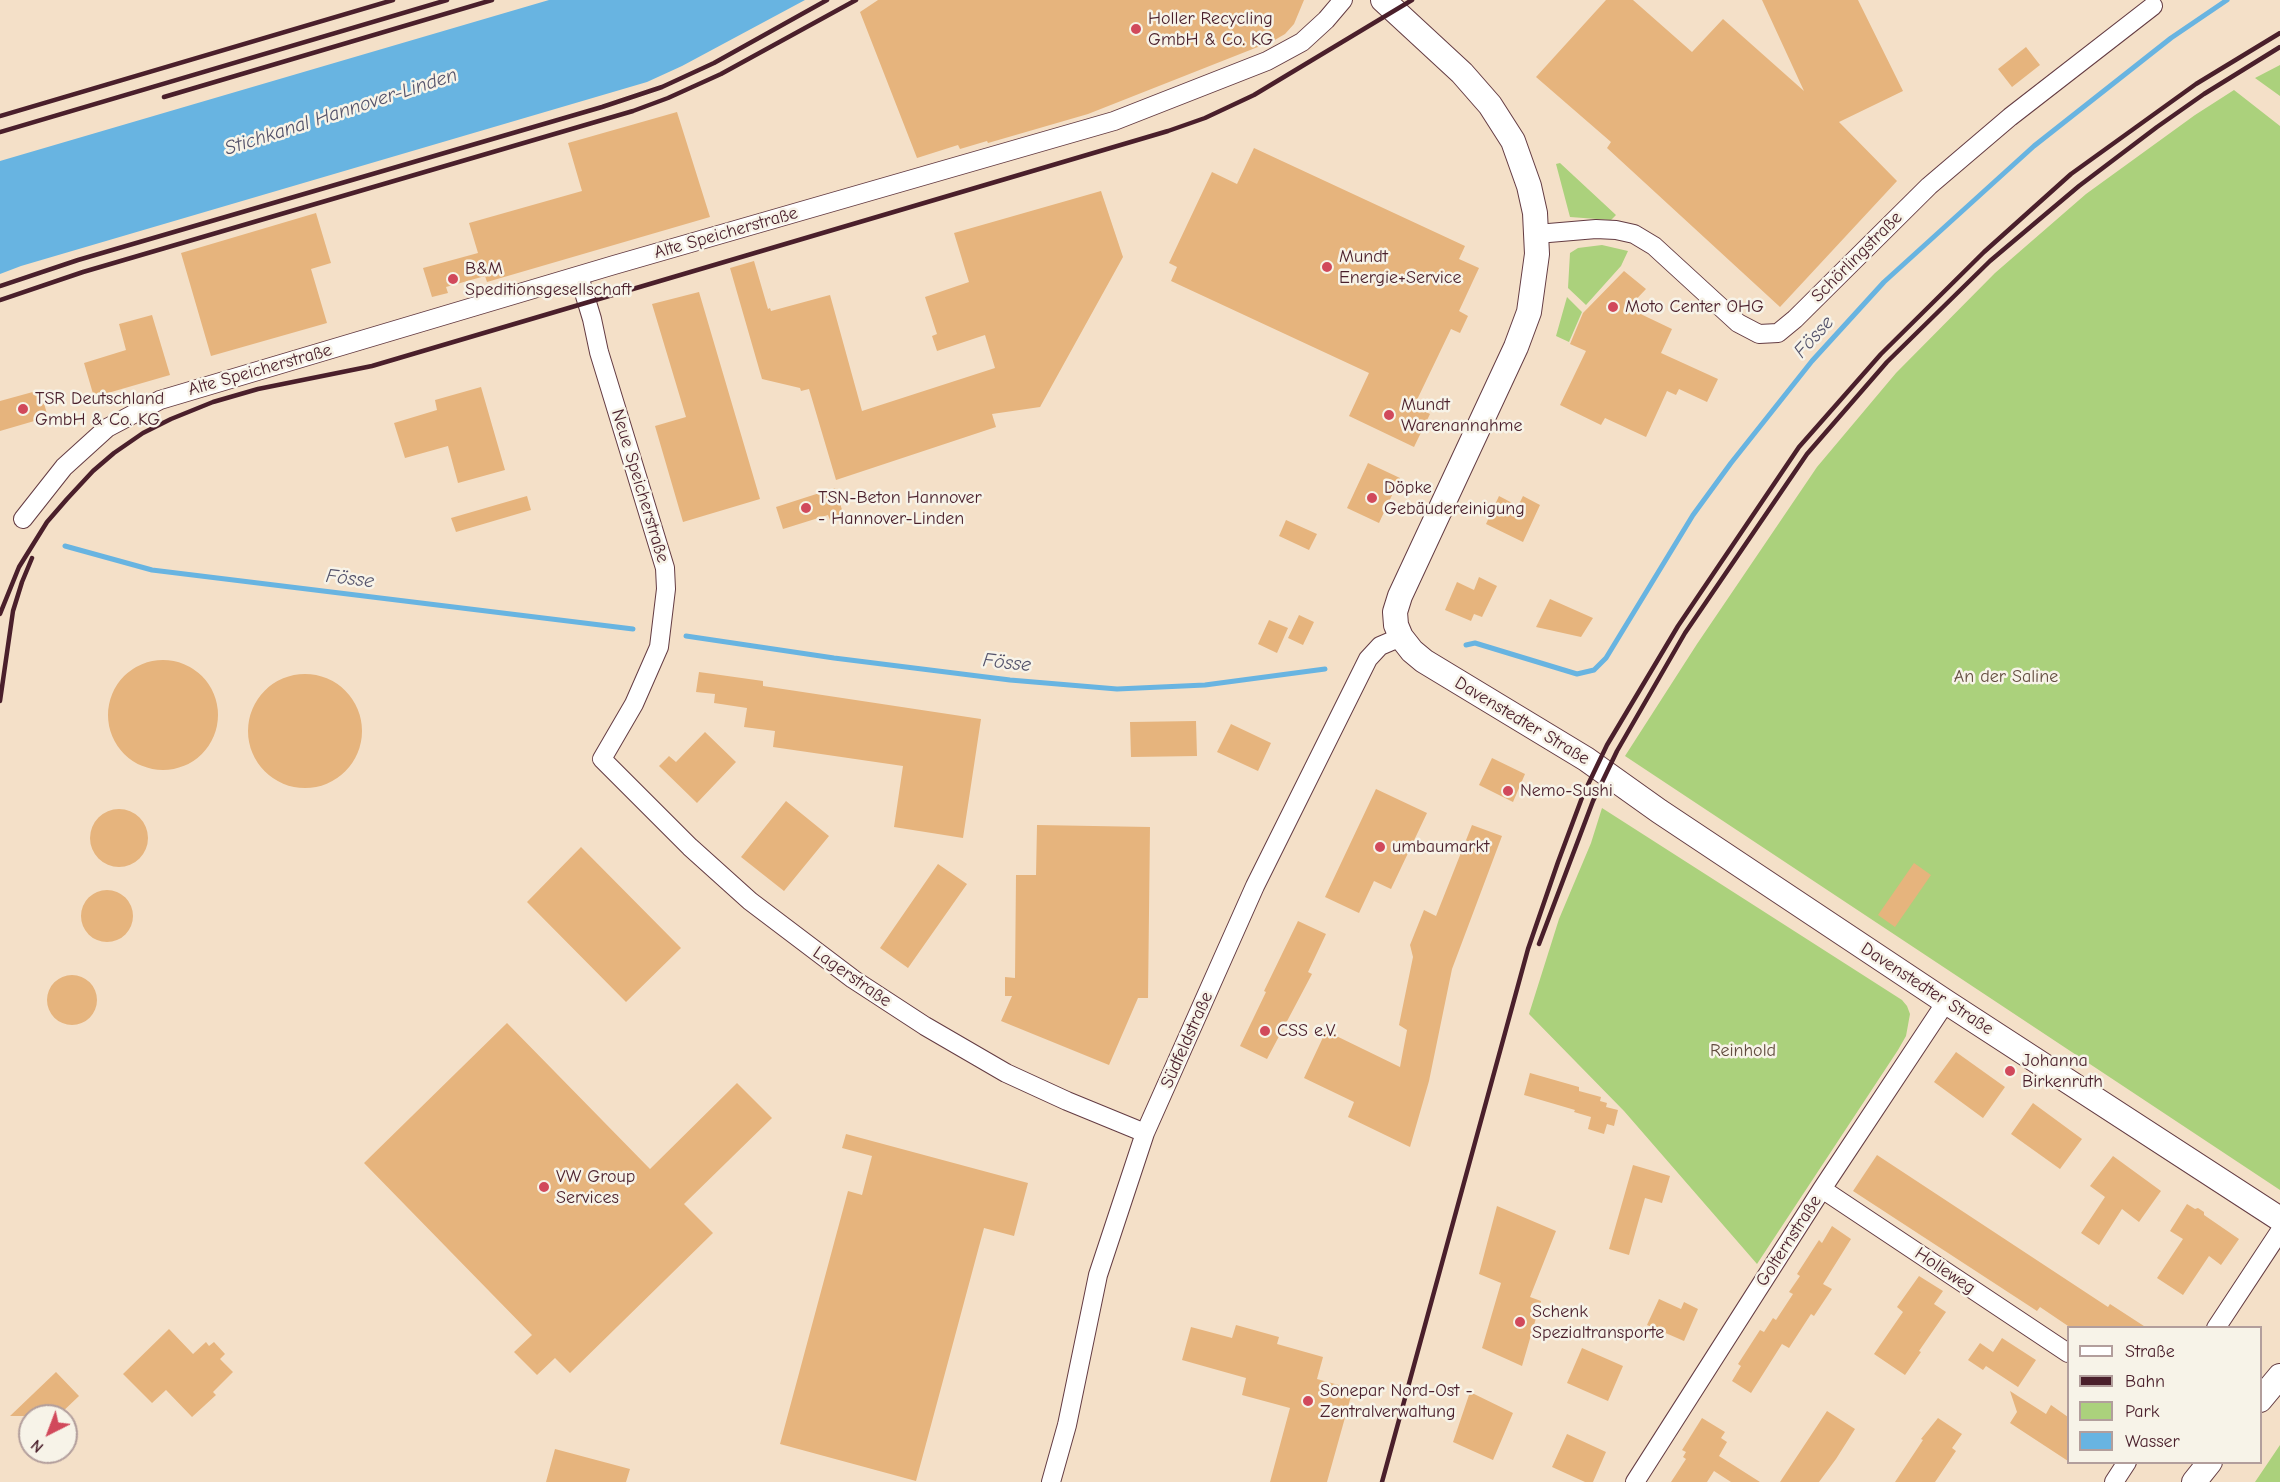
<!DOCTYPE html>
<meta charset="utf-8">
<style>
body{margin:0}
#map{position:relative;width:2280px;height:1482px;overflow:hidden;background:#f4e0c8;font-family:"Comic Neue",sans-serif}
canvas{display:block}
.legend{position:absolute;left:2067px;top:1326px;width:195px;height:138px;box-sizing:border-box;background:#f7f3e8;border:2px solid #b29e9c;margin:0;padding:8px 10px;list-style:none;font-size:18px;color:#4a1f2b}
.legend li{display:flex;align-items:center;gap:12px;height:30px}
.legend b{width:30px;border:2px solid #b29e9c}
.north{position:absolute;left:18px;top:1404px;width:60px;height:60px;box-sizing:border-box;background:#f7f3e8;border:2px solid #b29e9c;border-radius:50%;rotate:222deg;font-size:16px;font-weight:700;line-height:24px;text-align:center;color:#4a1f2b}
.north::after{content:'';display:block;margin:auto;width:21px;height:27px;background:#d1495b;clip-path:polygon(50% 0,100% 100%,50% 72%,0 100%)}
</style>
<div id="map">
<canvas width="2280" height="1482"></canvas>
<ul class="legend">
<li><b style="height:8px;background:#fff"></b>Straße</li>
<li><b style="height:8px;background:#4a1f2b"></b>Bahn</li>
<li><b style="height:16px;background:#abd17c"></b>Park</li>
<li><b style="height:16px;background:#68b4e1"></b>Wasser</li>
</ul>
<div class="north">N</div>
</div>
<script>
const c = document.querySelector('canvas').getContext('2d');
c.lineJoin = 'round';
function fill(path, color) { c.fillStyle = color; c.fill(path, 'evenodd'); }
const shape = rows => new Path2D(rows.map(r => 'M' + r).join(''));
function trace(path, color, width, dash) { c.strokeStyle = color; c.lineWidth = width; c.lineCap = dash ? 'butt' : 'round'; c.setLineDash(dash || []); c.stroke(path); }
function label(font, color, halo, rows, align = 'center') {
  c.font = font + ' "Comic Neue",sans-serif'; c.lineWidth = 5; c.setLineDash([]); c.textBaseline = 'middle'; c.strokeStyle = halo; c.fillStyle = color; for (const [text, x, y, turn = 0] of rows) {
    c.save(); c.translate(x, y); c.rotate((+turn || 0) * Math.PI / 180); c.textAlign = isNaN(turn) ? turn : align; if (halo) c.strokeText(text, 0, 0); c.fillText(text, 0, 0); c.restore();
  }
}
fill(shape([
 [2280,65,2280,96,2255,78],
 [2234,90,2280,126,2280,1190,1625,756,1697,644,1817,467,1896,373,1995,273,2086,194,2195,115],
 [1560,163,1616,215,1611,220,1570,217,1556,164],
 [1602,245,1628,251,1621,266,1586,305,1568,288,1570,253,1578,248],
 [1567,297,1582,312,1569,342,1556,336],
 [1602,808,1902,1000,1907,1006,1910,1014,1906,1036,1898,1050,1757,1264,1624,1111,1529,1014,1559,919,1591,843],
 [2280,1445,2280,1482,2255,1482]
]), '#abd17c');
fill(shape([
 [549,0,805,0,682,66,647,82,21,266,0,274,0,161]
]), '#68b4e1');
trace(shape([
 [65,546,152,570,633,629],
 [686,636,834,658,1010,680,1117,689,1205,685,1325,669],
 [1466,645,1475,643,1577,674,1594,670,1606,658,1693,515,1731,463,1812,361,1884,282,2034,146,2171,38,2227,0]
]), '#68b4e1', 5);
fill(shape([
 [878,0,1304,0,1294,24,1285,34,1273,41,1088,114,988,143,987,141,960,149,958,145,917,158,860,12],
 [1606,0,1633,0,1692,52,1723,19,1804,91,1762,0,1858,0,1903,91,1839,122,1897,181,1780,307,1607,148,1611,142,1536,77],
 [2026,47,2040,65,2012,87,1998,69],
 [677,112,710,217,487,282,485,276,446,287,448,293,432,297,423,268,478,253,469,223,582,191,568,143],
 [1254,148,1465,246,1459,259,1479,268,1459,311,1468,316,1460,333,1451,329,1414,406,1430,414,1414,447,1349,416,1369,373,1171,281,1177,267,1169,263,1212,172,1237,184],
 [1101,191,1123,257,1040,407,992,414,996,427,836,480,809,389,801,391,800,388,762,379,730,268,754,261,768,309,770,308,771,311,830,295,862,411,995,368,985,335,937,351,932,336,937,334,925,297,969,282,954,233],
 [316,213,331,263,311,269,327,323,211,356,181,253],
 [1624,271,1646,289,1628,308,1672,329,1661,353,1718,379,1707,402,1679,389,1676,395,1667,391,1646,437,1605,418,1601,425,1560,405,1586,351,1570,344,1583,313],
 [699,292,760,499,683,522,655,426,686,417,652,304],
 [152,315,170,375,94,397,84,363,126,350,119,324],
 [481,387,505,470,458,483,448,446,405,458,394,423,437,410,435,400],
 [40,390,48,417,0,431,0,401],
 [1368,463,1400,478,1379,523,1347,508],
 [835,488,844,516,830,520,828,515,783,529,776,507],
 [527,496,531,510,456,532,451,518],
 [1499,496,1518,506,1523,496,1540,505,1523,542,1486,524],
 [1286,520,1317,534,1309,550,1279,536],
 [1479,577,1497,586,1482,617,1474,614,1471,621,1445,610,1457,582,1474,590],
 [1550,599,1593,618,1581,637,1536,627],
 [1299,615,1314,622,1303,645,1288,638],
 [1269,620,1288,628,1277,653,1258,644],
 '108 715a55 55 0 1 1 110 0a55 55 0 1 1-110 0Z',
 [699,672,763,681,763,686,981,719,963,838,894,827,903,766,773,747,775,731,744,727,747,708,714,703,715,694,696,692],
 '248 731a57 57 0 1 1 114 0a57 57 0 1 1-114 0Z',
 [1196,721,1197,756,1131,757,1130,722],
 [1231,724,1271,743,1258,771,1217,752],
 [705,732,736,762,697,803,659,766,669,756,676,762],
 [1492,758,1525,774,1513,802,1479,785],
 [1376,789,1427,813,1391,889,1374,881,1359,913,1325,897],
 [786,801,829,836,784,891,741,857],
 '90 838a29 29 0 1 1 58 0a29 29 0 1 1-58 0Z',
 [1037,825,1150,827,1148,998,1138,998,1109,1065,1001,1021,1012,996,1005,996,1005,977,1015,978,1016,875,1036,875],
 [1472,825,1502,836,1452,969,1429,1081,1410,1147,1348,1117,1354,1102,1304,1078,1326,1031,1400,1067,1407,1030,1399,1025,1413,957,1410,945,1424,910,1436,916],
 [581,847,681,948,626,1002,527,902],
 [1914,863,1931,875,1895,927,1878,915],
 [938,864,967,884,908,968,880,948],
 '81 916a26 26 0 1 1 52 0a26 26 0 1 1-52 0Z',
 [1298,921,1326,934,1308,972,1312,974,1267,1059,1240,1046,1266,992,1264,991],
 '47 1000a25 25 0 1 1 50 0a25 25 0 1 1-50 0Z',
 [507,1023,650,1169,737,1083,772,1118,684,1204,713,1233,570,1373,555,1358,537,1375,514,1352,532,1335,364,1163],
 [1956,1052,2005,1087,1983,1118,1934,1082],
 [1530,1073,1579,1087,1579,1091,1601,1097,1600,1101,1607,1103,1606,1107,1618,1110,1614,1126,1607,1124,1604,1134,1588,1129,1591,1117,1574,1112,1575,1110,1524,1095],
 [2033,1103,2082,1139,2060,1169,2011,1134],
 [846,1134,1028,1183,1014,1236,984,1228,916,1481,780,1444,848,1191,862,1195,872,1156,842,1148],
 [1877,1155,2108,1307,2110,1304,2147,1328,2071,1328,2040,1307,2037,1311,1853,1191],
 [2113,1156,2161,1191,2139,1222,2122,1209,2099,1245,2081,1233,2105,1197,2090,1186],
 [1633,1165,1670,1176,1662,1203,1645,1198,1629,1255,1609,1249],
 [2187,1204,2195,1209,2198,1208,2204,1212,2204,1215,2239,1239,2221,1265,2209,1256,2183,1295,2157,1278,2183,1239,2170,1231],
 [1497,1206,1556,1231,1530,1297,1541,1301,1522,1366,1482,1348,1501,1283,1479,1274],
 [1832,1226,1851,1239,1823,1284,1832,1289,1814,1316,1811,1314,1789,1348,1782,1344,1751,1393,1732,1381,1741,1366,1738,1364,1760,1330,1764,1332,1773,1318,1776,1320,1793,1294,1789,1292,1800,1276,1797,1274,1819,1240,1822,1243],
 [1919,1276,1943,1291,1934,1304,1946,1312,1919,1351,1921,1352,1905,1375,1874,1354,1903,1312,1897,1307],
 [1659,1299,1681,1309,1684,1302,1698,1309,1684,1341,1647,1325],
 [1236,1325,1279,1337,1277,1344,1323,1357,1317,1379,1353,1389,1327,1482,1270,1482,1290,1408,1242,1395,1246,1378,1182,1360,1191,1327,1232,1338],
 [169,1329,193,1354,206,1342,209,1346,214,1342,225,1354,220,1359,233,1372,213,1392,216,1395,192,1417,166,1390,152,1403,123,1374],
 [2002,1338,2036,1360,2018,1387,1986,1366,1983,1370,1968,1360,1980,1343,1993,1352],
 [1582,1348,1623,1366,1608,1401,1567,1383],
 [56,1372,79,1396,58,1416,10,1416],
 [2010,1391,2046,1414,2051,1405,2068,1417,2068,1461,2010,1423,2017,1412],
 [1470,1392,1513,1413,1493,1460,1453,1442],
 [1827,1411,1855,1429,1836,1459,1819,1482,1780,1482],
 [1702,1418,1725,1432,1721,1438,1727,1442,1719,1456,1760,1482,1731,1482,1714,1471,1707,1482,1671,1482,1686,1459,1683,1457,1686,1452,1682,1450],
 [1938,1418,1962,1434,1952,1448,1956,1451,1935,1482,1895,1482,1923,1440,1921,1439],
 [1567,1434,1606,1452,1593,1482,1585,1482,1552,1467],
 [555,1449,630,1469,626,1482,546,1482]
]), '#e6b47d');
const minor = shape([
 [1537,234,1596,229,1616,230,1634,234,1654,246,1738,323,1759,334,1778,333,1795,319,1929,186,2010,117,2153,6],
 [579,276,592,319,599,352,665,568,666,589,659,647,634,704,602,759,690,847,750,901,853,979,925,1026,1006,1073,1067,1101,1145,1133],
 [23,519,64,467,107,428,160,400,614,265,1114,121,1267,61,1302,42,1326,20,1343,0],
 [1822,1189,2068,1353],
 [2216,1328,2280,1231],
 [1051,1482,1067,1425,1098,1275,1145,1133,1255,886,1368,659,1380,646,1401,637],
 [1635,1482,1822,1189,1946,1002],
 [2114,1482,2127,1462]
]);
const tertiary = shape([
 [1383,0,1462,73,1490,105,1513,141,1529,186,1535,213,1537,254,1529,312,1516,347,1400,596,1395,612,1396,625,1401,637,1412,651,1424,661,1586,759,1659,811,1946,1002,2280,1219],
 [2260,1400,2280,1376],
 [2194,1482,2210,1462]
]);
trace(minor, '#643c43', 20);
trace(tertiary, '#643c43', 26);
trace(minor, '#fff', 18);
trace(tertiary, '#fff', 24);
trace(shape([
 [164,97,492,0],
 [0,116,393,0],
 [0,132,447,0],
 [0,286,78,260,602,107,662,87,714,63,827,0],
 [0,300,83,272,633,111,668,98,721,74,856,0],
 [0,614,19,567,47,522,67,499,93,471,114,453,143,433,171,419,213,402,258,389,372,366,1168,131,1205,118,1254,95,1412,0],
 [0,701,13,611,22,582,32,558],
 [1539,944,1593,801,1617,751,1685,633,1807,454,1887,362,1990,261,2079,186,2157,127,2204,94,2280,47],
 [1382,1482,1528,949,1558,862,1583,795,1607,745,1678,626,1799,447,1881,354,1984,252,2071,174,2196,84,2280,33]
]), '#4a1f2b', 4.5);
for (const [x, y, r, color] of [
 [1136,29,6,"#d1495b"],
 [1327,267,6,"#d1495b"],
 [453,279,6,"#d1495b"],
 [1613,307,6,"#d1495b"],
 [23,409,6,"#d1495b"],
 [1389,415,6,"#d1495b"],
 [1372,498,6,"#d1495b"],
 [806,508,6,"#d1495b"],
 [1508,791,6,"#d1495b"],
 [1380,847,6,"#d1495b"],
 [1265,1031,6,"#d1495b"],
 [2010,1071,6,"#d1495b"],
 [544,1187,6,"#d1495b"],
 [1520,1322,6,"#d1495b"],
 [1308,1401,6,"#d1495b"]
]) { const dot = new Path2D(); dot.arc(x, y, r, 0, 2 * Math.PI); c.fillStyle = color; c.fill(dot); trace(dot, '#f7f3e8', 2); }
label('18px', '#4a1f2b', '#f7f3e8', [
 ["Holler Recycling",1148,19],
 ["GmbH & Co. KG",1148,40],
 ["Mundt",1339,257],
 ["Energie+Service",1339,278],
 ["B&M",465,269],
 ["Speditionsgesellschaft",465,290],
 ["Moto Center OHG",1625,307],
 ["TSR Deutschland",35,399],
 ["GmbH & Co. KG",35,420],
 ["Mundt",1401,405],
 ["Warenannahme",1401,426],
 ["Döpke",1384,488],
 ["Gebäudereinigung",1384,509],
 ["TSN-Beton Hannover",818,498],
 ["- Hannover-Linden",818,519],
 ["Nemo-Sushi",1520,791],
 ["umbaumarkt",1392,847],
 ["CSS e.V.",1277,1031],
 ["Johanna",2022,1061],
 ["Birkenruth",2022,1082],
 ["VW Group",556,1177],
 ["Services",556,1198],
 ["Schenk",1532,1312],
 ["Spezialtransporte",1532,1333],
 ["Sonepar Nord-Ost -",1320,1391],
 ["Zentralverwaltung",1320,1412]
], 'left');
label('18px', '#4a1f2b', '#f7f3e8', [
 ["Alte Speicherstraße",726,233,-16],
 ["Schörlingstraße",1857,257,-45],
 ["Alte Speicherstraße",260,370,-16],
 ["Neue Speicherstraße",640,486,73],
 ["Davenstedter Straße",1522,721,31],
 ["Lagerstraße",852,977,35],
 ["Davenstedter Straße",1927,989,33],
 ["Südfeldstraße",1187,1040,-66],
 ["Golternstraße",1789,1241,-57],
 ["Holleweg",1945,1271,34]
]);
label('18px', '#624c3f', '#f7f3e8', [
 ["An der Saline",2006,677],
 ["Reinhold",1743,1051]
]);
label('italic 20px', '#54536b', '#f7f3e8', [
 ["Stichkanal Hannover-Linden",341,112,-18],
 ["Fösse",1814,337,-48],
 ["Fösse",350,579,7],
 ["Fösse",1007,663,6]
]);
</script>
